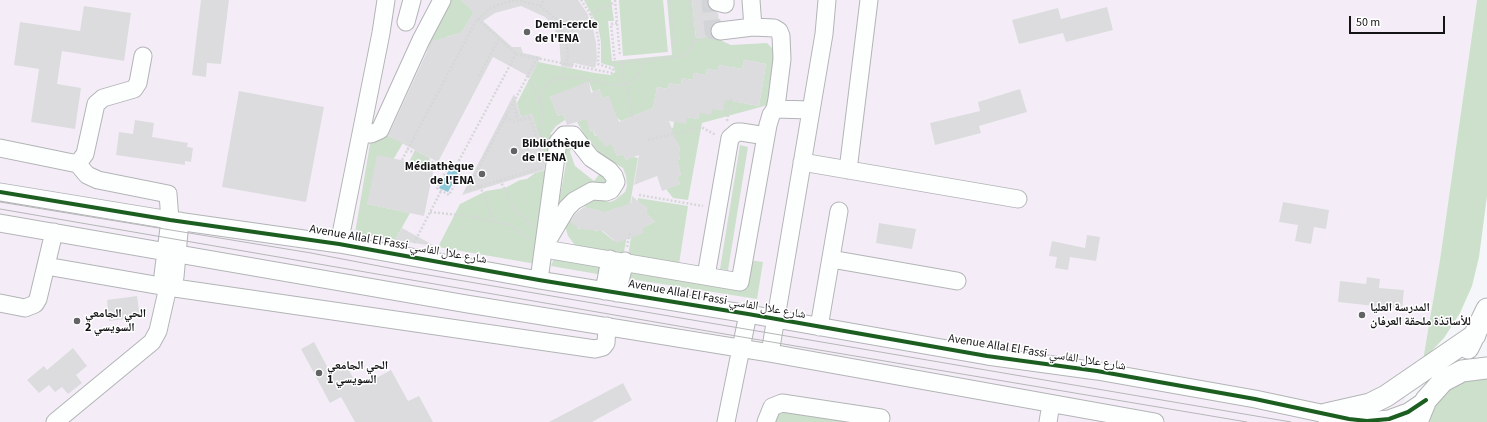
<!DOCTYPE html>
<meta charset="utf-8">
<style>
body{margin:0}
#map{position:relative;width:1487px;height:422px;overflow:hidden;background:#f4f6f9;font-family:"Source Sans 3",sans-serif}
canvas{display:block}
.scale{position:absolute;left:1349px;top:16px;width:96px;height:18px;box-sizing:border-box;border:2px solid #141416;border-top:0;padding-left:5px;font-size:12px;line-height:14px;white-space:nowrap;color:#141416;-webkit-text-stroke:3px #fff;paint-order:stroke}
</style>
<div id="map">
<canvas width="1487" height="422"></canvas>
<div class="scale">50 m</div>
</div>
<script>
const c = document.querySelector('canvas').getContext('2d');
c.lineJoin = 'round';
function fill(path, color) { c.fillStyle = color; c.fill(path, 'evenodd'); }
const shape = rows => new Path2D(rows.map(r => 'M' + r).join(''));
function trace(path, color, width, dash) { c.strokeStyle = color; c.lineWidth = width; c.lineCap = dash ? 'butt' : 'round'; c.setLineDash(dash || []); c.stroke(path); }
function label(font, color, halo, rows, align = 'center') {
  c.font = font + ' "Source Sans 3","Noto Naskh Arabic",sans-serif'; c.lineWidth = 3; c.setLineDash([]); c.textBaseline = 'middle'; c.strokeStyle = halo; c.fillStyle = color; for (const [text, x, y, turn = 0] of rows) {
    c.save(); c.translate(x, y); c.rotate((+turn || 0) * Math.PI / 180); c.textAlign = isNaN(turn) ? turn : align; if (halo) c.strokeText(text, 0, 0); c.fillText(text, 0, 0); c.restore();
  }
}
fill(shape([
 [0,0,1477,0,1440,260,1423,360,1394,422,0,422]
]), '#f4edf8');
fill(shape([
 [446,0,461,0,474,12,461,33,446,37,446,61,427,51],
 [584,0,611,0,614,21,608,21,612,61,672,55,667,0,692,0,696,38,720,35,722,41,731,45,767,43,775,51,768,105,702,123,688,200,673,198,666,189,680,184,677,177,681,175,677,160,680,159,678,152,680,150,678,144,662,126,673,128,674,122,687,117,698,119,699,113,712,109,725,97,737,102,759,106,766,64,744,60,742,69,719,65,718,71,707,69,706,75,694,73,693,80,682,78,681,85,669,83,668,89,657,87,653,108,621,121,607,110,609,96,603,98,599,89,593,92,589,82,550,97,558,116,563,114,565,120,556,126,550,134,556,138,536,264,438,247,460,204,486,191,505,188,520,180,527,179,535,173,549,169,532,114,521,117,517,103,538,62,595,73,611,75,615,72,614,67,601,63,601,42,598,26],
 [619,0,663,0,668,52,623,56],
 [1477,0,1487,0,1487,196,1479,257,1472,286,1460,313,1444,338,1423,360,1440,260],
 [587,118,590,131,593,130,595,136,598,135,600,141,602,140,605,146,612,144,617,156,623,154,626,160,633,157,638,158,629,210,625,212,620,210,620,207,601,214,601,211,587,208,582,205,581,208,573,210,571,222,578,227,578,229,583,228,598,231,598,228,614,241,615,238,618,240,627,236,623,257,583,250,575,245,568,236,565,226,567,217,576,205,589,199,610,202,615,200,625,192,627,186,626,176,623,168,601,155,584,134,577,122],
 [384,134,403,143,367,204,410,213,395,240,355,233,371,138],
 [573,142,570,152,575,166,594,181,602,171,611,182,556,217,566,164,561,156,562,143],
 [740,145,748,147,728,270,720,269],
 [415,150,430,158,426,165,409,162],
 [638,198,688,206,679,264,628,257,631,237,647,225,655,222,646,213,647,208,638,201],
 [554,258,600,263,603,275,551,266],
 [749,260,763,262,757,299,624,278,626,270,744,285],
 [1487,378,1487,422,1424,422,1428,410,1457,382],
 [776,411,853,422,766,422]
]), '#cce0cb');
fill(shape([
 [450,168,459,172,448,192,439,188]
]), '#8cc8d8');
fill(shape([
 [201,0,229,0,221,64,207,63,206,77,192,75],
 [461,0,578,0,587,13,593,28,596,43,597,59,595,68,574,63,572,68,561,66,559,38,551,23,545,17,521,6,495,13,483,21,512,47,521,47,523,53,541,57,530,77,493,57,438,162,388,136,432,41,461,33,474,12],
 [692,0,707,0,710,9,718,13,719,21,714,23,711,27,712,36,696,38],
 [84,6,131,13,124,61,62,51,57,84,81,88,75,129,31,122,39,69,14,65,20,22,80,31],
 [1107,7,1113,30,1066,42,1063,33,1019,44,1012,20,1058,8,1061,19],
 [744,60,766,64,759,106,725,100,723,111,712,109,711,115,699,113,698,119,687,117,686,124,669,121,680,150,678,152,680,159,677,160,681,175,677,177,680,184,662,191,657,176,634,185,639,155,626,160,623,154,617,156,612,144,605,147,602,140,600,141,598,135,596,136,593,130,590,131,586,119,567,125,563,114,558,116,550,97,589,81,591,93,599,89,603,98,609,96,619,122,653,108,657,87,668,89,669,83,681,85,682,78,693,80,694,73,706,75,707,69,718,71,719,65,742,69],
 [1020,89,1027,112,979,126,981,133,935,145,930,123,980,111,978,102],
 [239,91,324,107,306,202,222,187],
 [514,94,521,117,532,113,546,158,544,170,462,195],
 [135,120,154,123,152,137,188,143,187,147,193,148,191,162,185,161,185,165,116,155,119,132,133,134],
 [377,155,434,167,424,216,367,204],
 [632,196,647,208,646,213,655,222,647,225,643,229,643,233,617,243,603,231,580,229,570,222,575,214,584,207,606,212,631,203],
 [1283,202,1329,210,1326,229,1314,227,1311,244,1295,241,1298,225,1279,222],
 [879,223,916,229,912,249,876,243],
 [402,228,433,245,433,246,395,240],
 [1087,235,1100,237,1096,261,1070,257,1068,270,1055,268,1057,257,1049,256,1052,241,1085,248],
 [1367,277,1380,279,1379,288,1404,290,1402,309,1338,302,1340,281,1366,284],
 [137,296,140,317,109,321,107,300],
 [314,342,329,370,345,362,358,388,391,370,408,401,419,396,433,422,355,422,341,397,330,403,301,349],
 [73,348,87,366,76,375,82,383,68,394,62,387,55,392,49,385,39,393,27,380,44,366,47,370],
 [623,383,632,400,592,422,549,422]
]), '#dcdcde');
trace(shape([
 [717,2,710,2,713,31,720,31]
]), '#d2d4d7', 17, [17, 8]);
const minor = shape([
 [717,2,725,4,725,0],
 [406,22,412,0],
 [720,31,753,27,751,0],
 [775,109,811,110],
 [361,133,371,134,380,130,421,40,442,0],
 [0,148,73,163,79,162,85,154,96,104,103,98,134,89,138,83,143,56],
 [802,162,1018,199],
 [77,163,87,175,98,180,168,194,170,220,163,275,168,287],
 [848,170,869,0],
 [0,192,170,220,339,244,539,280,748,314,987,356,1097,371,1255,399,1349,419,1367,421,1389,419,1408,412,1426,400],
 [0,223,467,304,770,353,1155,422],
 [339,244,381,33,386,0],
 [545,249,740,282,768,125,771,115,775,109,777,99,782,59,781,36,779,31,774,28,753,27],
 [831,259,957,281],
 [46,266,161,286,595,349,603,347,606,343,607,326],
 [706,276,730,138,737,132,741,132,766,136],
 [539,280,558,142,564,135,573,135,591,158,609,170,614,176,616,182,611,190,606,192,592,191,574,201,567,208,545,245],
 [604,291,610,259],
 [617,293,625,261],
 [0,303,25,308,35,304,38,299,54,232],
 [819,327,839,211],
 [770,353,824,34,827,0],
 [55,422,152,342,158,331,168,287,175,277,180,221],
 [726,422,748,314],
 [766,422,772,407,782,403,881,418],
 [1048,422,1051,404]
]);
const major = shape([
 [1468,348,1487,309],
 [1326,414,1370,404,1386,396,1475,335],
 [1417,422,1426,400,1443,381,1462,371,1487,368]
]);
trace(minor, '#b3b4b6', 19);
trace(major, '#b3b4b6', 23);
trace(shape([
 [615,0,620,56],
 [670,0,675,58],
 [540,6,544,0],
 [590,15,615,2],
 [478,19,516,54,612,73,613,69,598,64,599,43,596,27,589,12,581,0],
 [617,23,611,24,615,63,684,56,693,46,689,0],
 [693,41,709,39],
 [537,58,467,190,541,168],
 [622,62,624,85],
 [479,76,499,38],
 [528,76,540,104],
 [555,80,576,77,613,85,624,85,636,78,642,69,643,61],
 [627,84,632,117],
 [513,104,518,120],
 [506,117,514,122,530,117,541,155],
 [727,121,731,98],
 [648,140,701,127,716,135],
 [407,149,447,170],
 [402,160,476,21,492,7,511,1,521,1,540,6,556,19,566,36,568,56,564,70,560,76,548,83,541,93,540,101,543,112,540,131,543,141],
 [449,165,461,172,449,195,437,188,449,165],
 [455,168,516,54],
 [500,180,514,208,533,227],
 [480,186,494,220],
 [639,195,703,206],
 [430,212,467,216,508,224,531,240],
 [414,243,441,191],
 [627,247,630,232]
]), '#d6d7d8', 2.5, [2, 2]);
trace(minor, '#fdfefe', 17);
trace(major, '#fdfefe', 21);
trace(shape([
 [0,202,311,253,405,271,1291,422],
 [0,209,742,337,1247,422]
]), '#b6b6b8', 1);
trace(shape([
 [0,192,170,220,339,244,539,280,748,314,987,356,1097,371,1255,399,1349,419,1367,421,1389,419,1408,412,1426,400]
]), '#1b5e20', 4);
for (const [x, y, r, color] of [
 [527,32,4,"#626365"],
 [514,151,4,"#626365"],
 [482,174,4,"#626365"],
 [1362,315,4,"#626365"],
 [77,321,4,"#626365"],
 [319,373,4,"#626365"]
]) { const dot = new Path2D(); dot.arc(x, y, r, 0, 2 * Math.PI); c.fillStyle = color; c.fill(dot); trace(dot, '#fff', 1.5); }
label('bold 12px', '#141416', '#fff', [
 ["Demi-cercle",535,25],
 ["de l'ENA",535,39],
 ["Bibliothèque",522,144],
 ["de l'ENA",522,158],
 ["Médiathèque",474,167,"right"],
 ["de l'ENA",474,181,"right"],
 ["المدرسة العليا",1370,308],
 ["للأساتذة ملحقة العرفان",1370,322],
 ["الحي الجامعي",85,314],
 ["السويسي 2",85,328],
 ["الحي الجامعي",327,366],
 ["السويسي 1",327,380]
], 'left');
label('12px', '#141416', '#fff', [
 ["Avenue Allal El Fassi شارع علال الفاسي",398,245,10],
 ["Avenue Allal El Fassi شارع علال الفاسي",717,300,10],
 ["Avenue Allal El Fassi شارع علال الفاسي",1037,353,9]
]);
</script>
